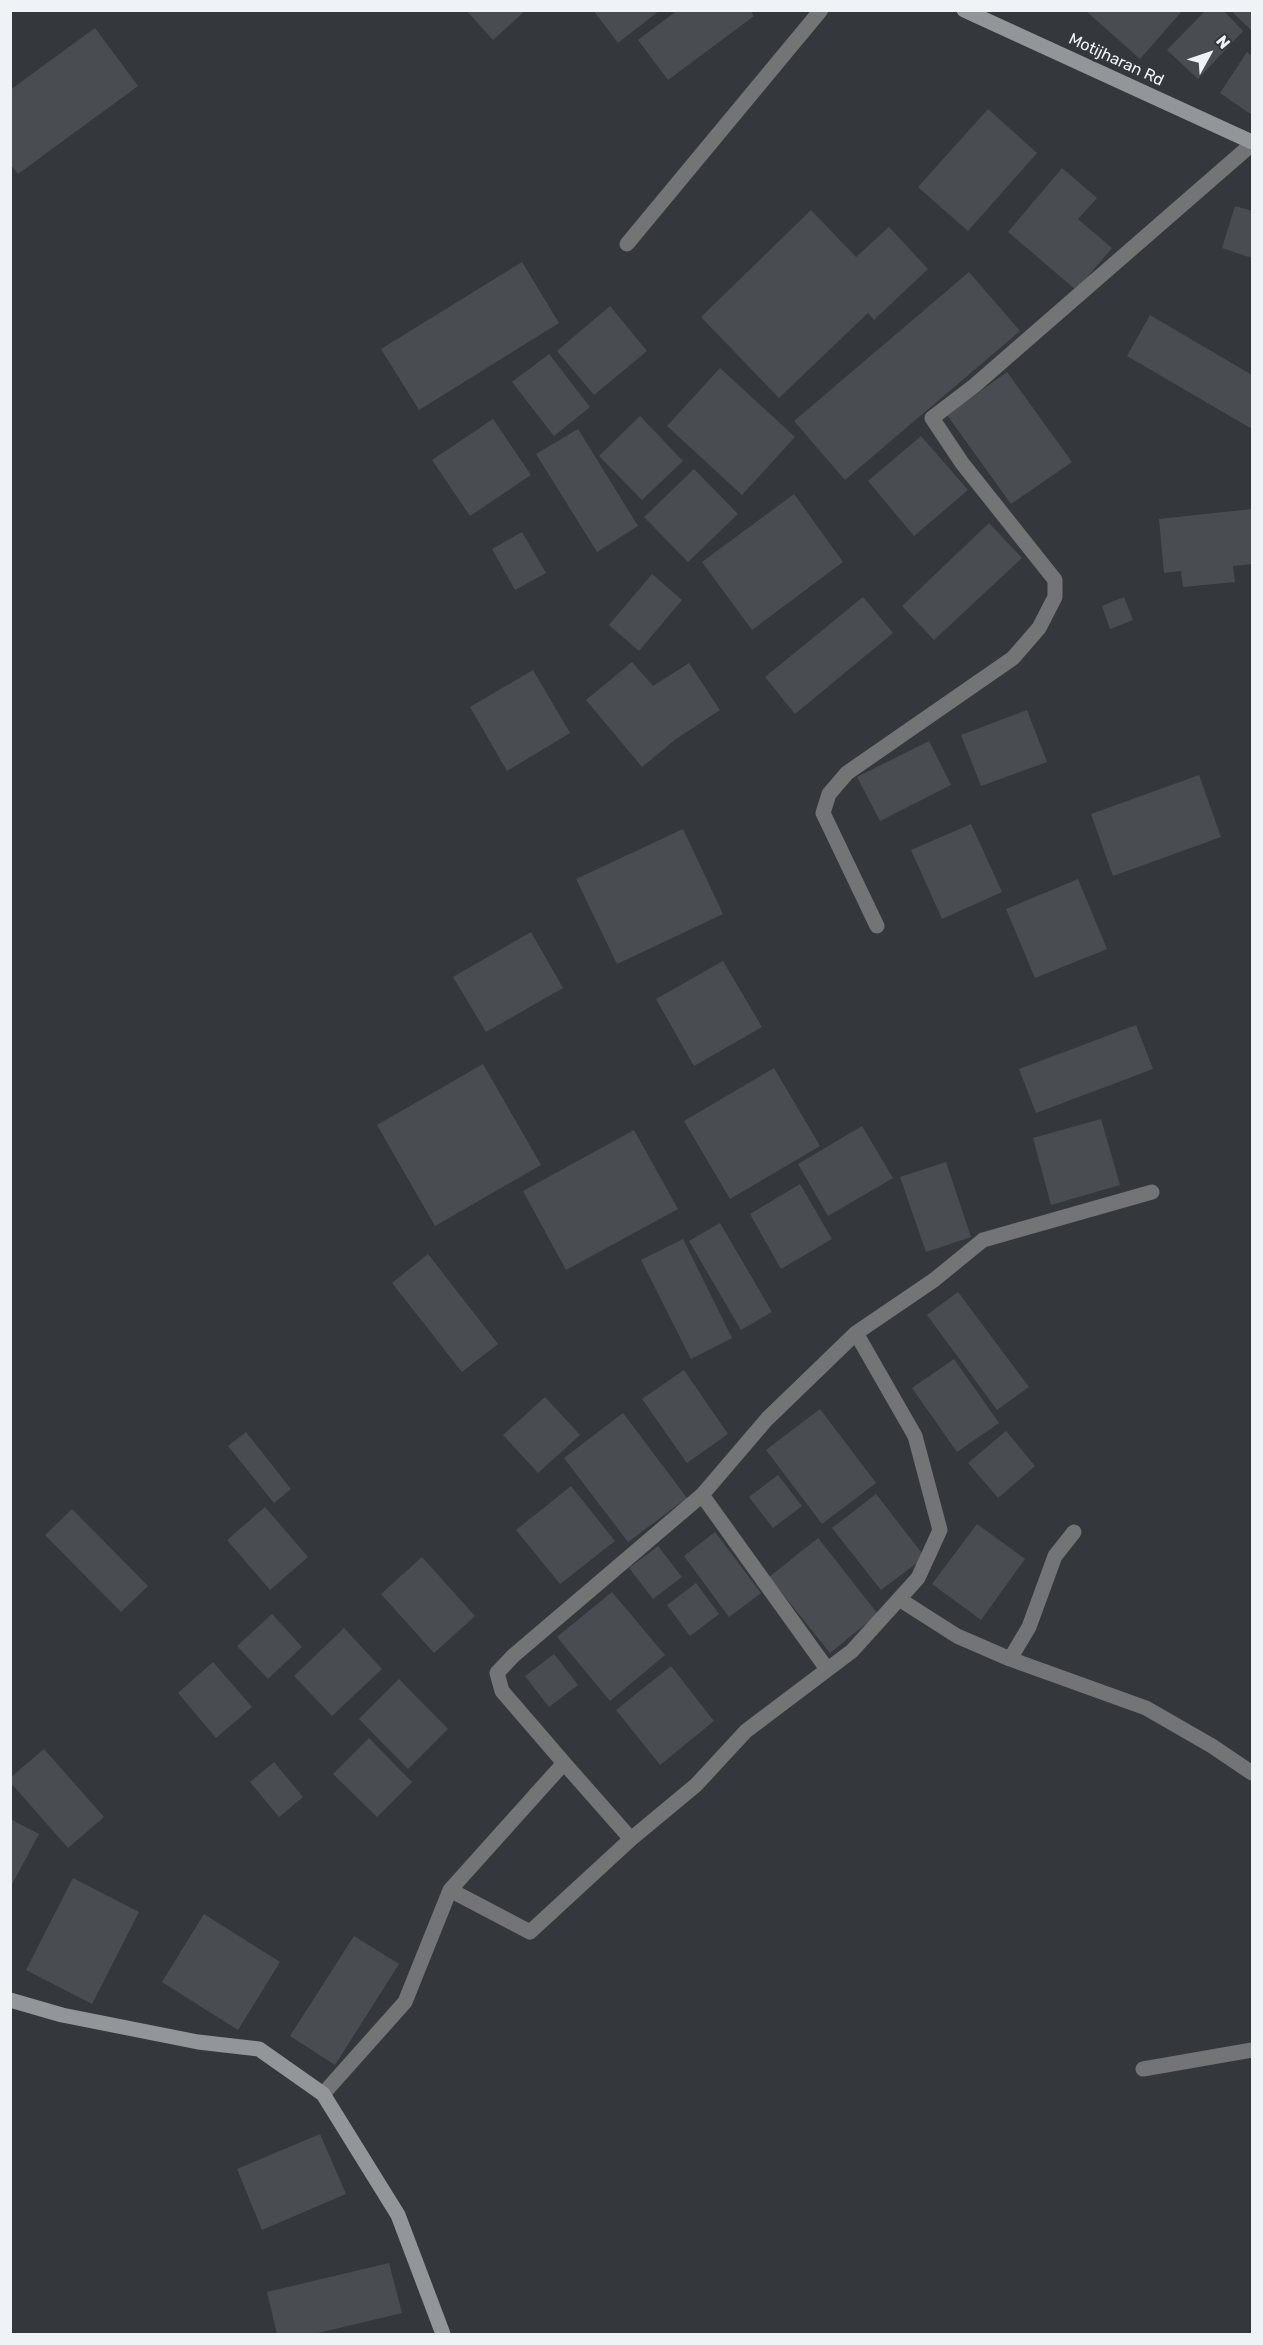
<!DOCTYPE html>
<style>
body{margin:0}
#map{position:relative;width:1263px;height:2345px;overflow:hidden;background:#34383c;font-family:Rubik,sans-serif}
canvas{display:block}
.frame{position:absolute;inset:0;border:12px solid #f0f3f5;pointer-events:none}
.north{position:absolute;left:1179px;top:24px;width:60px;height:60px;-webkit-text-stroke:4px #34383c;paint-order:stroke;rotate:50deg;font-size:16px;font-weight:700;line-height:24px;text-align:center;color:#f0f3f5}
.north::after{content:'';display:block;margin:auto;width:21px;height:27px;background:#f0f3f5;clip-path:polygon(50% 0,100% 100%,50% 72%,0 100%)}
</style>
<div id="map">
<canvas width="1263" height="2345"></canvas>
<div class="frame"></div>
<div class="north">N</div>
</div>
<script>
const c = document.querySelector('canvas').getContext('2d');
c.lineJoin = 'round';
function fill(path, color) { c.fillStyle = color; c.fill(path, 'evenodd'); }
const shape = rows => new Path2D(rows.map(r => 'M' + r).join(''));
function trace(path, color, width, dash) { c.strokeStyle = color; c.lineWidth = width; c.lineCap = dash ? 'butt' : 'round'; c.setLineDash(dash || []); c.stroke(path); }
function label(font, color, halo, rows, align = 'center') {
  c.font = font + ' Rubik,sans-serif'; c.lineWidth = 6; c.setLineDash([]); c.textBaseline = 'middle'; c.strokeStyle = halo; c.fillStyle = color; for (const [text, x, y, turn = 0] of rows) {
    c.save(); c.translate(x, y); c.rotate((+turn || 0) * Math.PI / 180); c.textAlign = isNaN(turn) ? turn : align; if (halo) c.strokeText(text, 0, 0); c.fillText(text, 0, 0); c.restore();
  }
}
fill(shape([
 [466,10,526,10,493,40],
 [593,10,660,10,618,43],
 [678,10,750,10,754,16,668,80,638,40],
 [1085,10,1183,10,1140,59],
 [1206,10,1223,10,1243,31,1198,79,1167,50],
 [1230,10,1252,10,1252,29,1251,30],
 [95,28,138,86,18,174,10,164,10,90],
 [1247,52,1252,56,1252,115,1220,93],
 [988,109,1037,153,968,231,918,187],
 [1062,168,1097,198,1078,219,1112,248,1076,290,1008,232],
 [1235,206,1252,211,1252,258,1222,248],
 [811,210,856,257,889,227,928,269,874,320,868,313,779,398,701,317],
 [522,262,559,323,419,410,381,349],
 [969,272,1020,331,845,480,794,421],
 [610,306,647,351,594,395,557,351],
 [1150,315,1252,375,1252,429,1127,356],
 [549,354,590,407,554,436,512,382],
 [720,368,795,437,742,495,667,426],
 [1007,372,1072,462,1011,504,947,415],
 [640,416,683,461,642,500,599,456],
 [493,419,531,475,470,516,432,460],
 [578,429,638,526,597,552,536,454],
 [921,436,968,490,914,536,868,481],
 [694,469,738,514,688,562,644,517],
 [794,494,843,562,752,630,702,562],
 [1252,509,1252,564,1233,566,1235,582,1183,587,1181,571,1164,573,1159,519],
 [989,523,1022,558,934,640,902,606],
 [522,532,546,573,515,590,492,549],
 [652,574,682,600,639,651,609,625],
 [863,597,893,633,795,714,765,677],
 [1124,597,1133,620,1110,629,1102,606],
 [632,662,653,686,689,663,720,710,676,739,642,767,586,700],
 [533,670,570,733,507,771,470,707],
 [1027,710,1047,762,981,786,961,735],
 [929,741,951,785,880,821,857,777],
 [1199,775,1221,837,1113,876,1091,814],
 [971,824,1002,892,942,919,911,850],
 [683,829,723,914,617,964,576,879],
 [1078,879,1107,949,1035,978,1006,909],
 [531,932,563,988,486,1032,453,977],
 [723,961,762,1027,694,1066,656,999],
 [1136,1025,1153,1069,1036,1113,1019,1069],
 [483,1064,541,1165,435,1226,377,1125],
 [774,1068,820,1146,730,1199,684,1121],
 [1101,1119,1120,1185,1051,1205,1033,1138],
 [862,1126,893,1178,828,1216,798,1164],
 [634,1130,678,1209,566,1270,523,1191],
 [946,1162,971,1237,926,1252,900,1177],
 [800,1184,832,1239,781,1269,750,1214],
 [720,1223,772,1312,741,1330,689,1241],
 [683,1239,732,1338,691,1359,641,1260],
 [428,1254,498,1344,462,1372,392,1283],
 [958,1292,1029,1387,997,1410,927,1315],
 [954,1359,999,1423,957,1452,912,1388],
 [684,1370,728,1434,687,1463,642,1399],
 [545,1397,580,1435,538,1473,503,1435],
 [820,1409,876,1483,822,1524,766,1450],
 [623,1413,687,1498,628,1542,564,1458],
 [1006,1431,1035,1466,998,1498,968,1463],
 [246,1432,291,1489,274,1503,228,1446],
 [778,1475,802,1506,773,1528,749,1497],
 [571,1486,615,1541,560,1584,516,1530],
 [876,1494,925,1557,881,1590,832,1528],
 [265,1507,308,1557,270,1590,227,1540],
 [72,1509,148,1586,121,1612,45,1535],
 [977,1524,1025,1559,981,1620,932,1584],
 [715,1532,761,1593,729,1617,684,1556],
 [818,1538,878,1614,830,1653,769,1577],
 [658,1546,682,1577,653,1599,629,1568],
 [422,1557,475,1616,434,1653,381,1594],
 [696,1583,719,1614,690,1636,667,1605],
 [612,1592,665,1655,610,1701,557,1637],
 [272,1614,302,1647,268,1679,237,1646],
 [344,1628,382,1669,332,1716,294,1676],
 [554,1654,578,1685,549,1707,525,1676],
 [213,1662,252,1707,216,1738,178,1693],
 [671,1666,714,1721,660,1765,616,1710],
 [399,1679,448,1729,408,1769,359,1719],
 [369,1738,412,1782,377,1817,333,1774],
 [44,1749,104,1817,68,1848,10,1782,10,1778],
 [274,1762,303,1797,279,1817,250,1782],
 [10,1819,39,1834,10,1888],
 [73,1878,139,1912,92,2004,26,1970],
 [204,1914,280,1962,238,2030,162,1982],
 [354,1936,399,1964,335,2065,290,2036],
 [320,2134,346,2194,262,2230,237,2169],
 [389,2263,402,2313,314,2334,277,2334,267,2292]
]), '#494d51');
trace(shape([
 [627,244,821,10],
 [877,926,823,813,829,794,847,773,1013,658,1039,628,1055,597,1055,580,962,463,932,418,974,386,1252,144],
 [702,1495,767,1419,856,1333],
 [899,1599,957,1636,1010,1659,1146,1708,1212,1746,1252,1773],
 [1010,1659,1029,1627,1055,1556,1074,1532],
 [564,1763,502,1691,497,1673,513,1656,702,1495,827,1669],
 [450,1890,564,1763,631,1839],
 [1143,2069,1252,2050],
 [323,2094,405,2002,450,1890,530,1932,631,1839,696,1785,746,1731,852,1651,918,1578,940,1530,915,1436,856,1333,934,1280,983,1240,1152,1192]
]), '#727476', 15);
trace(shape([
 [964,10,1252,142],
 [10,2000,62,2015,198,2042,259,2049,323,2094,398,2215,443,2334]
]), '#929699', 15);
label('16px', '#f0f3f5', '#34383c', [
 ["Motijharan Rd",1116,60,25]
]);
</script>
